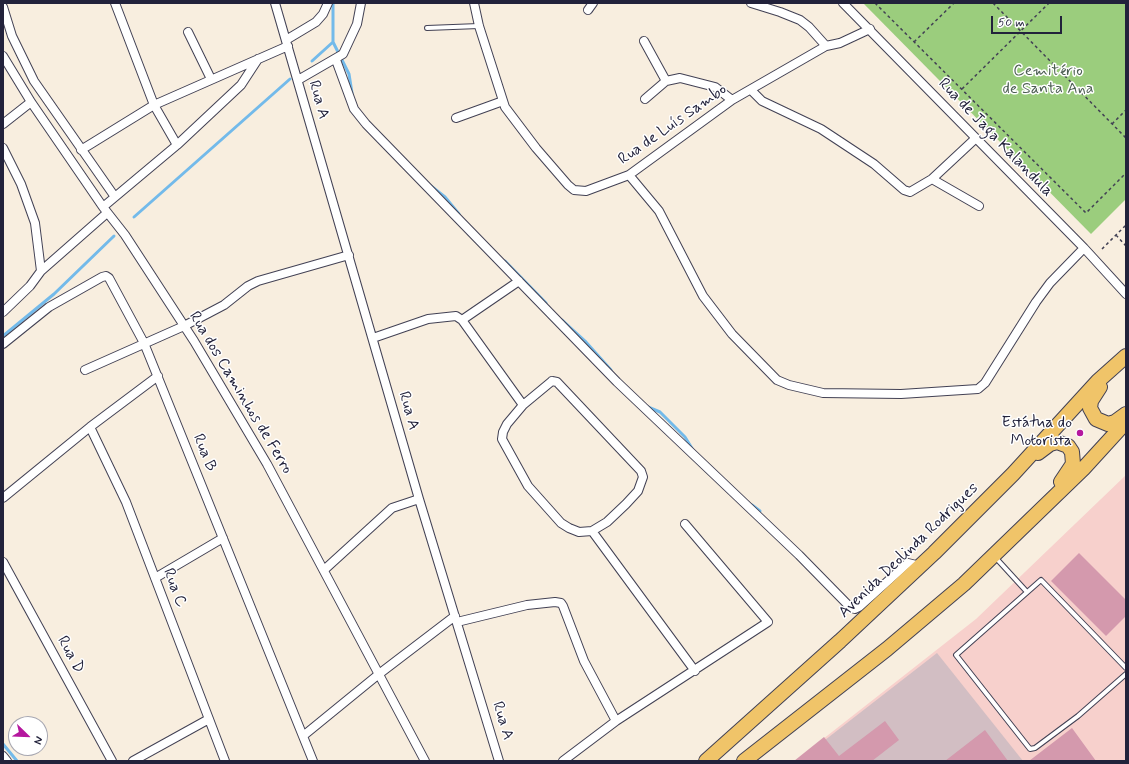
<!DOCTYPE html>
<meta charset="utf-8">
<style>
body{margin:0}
#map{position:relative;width:1129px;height:764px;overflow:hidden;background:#f8eedf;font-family:Mynerve,sans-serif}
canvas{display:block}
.frame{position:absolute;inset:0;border:4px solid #22223b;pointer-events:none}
.north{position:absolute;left:8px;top:716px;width:40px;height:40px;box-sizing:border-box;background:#fff;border:1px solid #a7a7b1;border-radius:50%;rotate:113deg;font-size:11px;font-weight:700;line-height:16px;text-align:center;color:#22223b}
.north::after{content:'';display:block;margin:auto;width:14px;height:18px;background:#b5179e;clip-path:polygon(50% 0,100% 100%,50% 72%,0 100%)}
.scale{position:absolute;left:991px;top:16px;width:71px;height:18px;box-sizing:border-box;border:2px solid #22223b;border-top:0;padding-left:5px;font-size:12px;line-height:14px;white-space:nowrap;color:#22223b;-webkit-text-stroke:3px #fff;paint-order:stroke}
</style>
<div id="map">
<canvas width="1129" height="764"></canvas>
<div class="frame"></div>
<div class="north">N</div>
<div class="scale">50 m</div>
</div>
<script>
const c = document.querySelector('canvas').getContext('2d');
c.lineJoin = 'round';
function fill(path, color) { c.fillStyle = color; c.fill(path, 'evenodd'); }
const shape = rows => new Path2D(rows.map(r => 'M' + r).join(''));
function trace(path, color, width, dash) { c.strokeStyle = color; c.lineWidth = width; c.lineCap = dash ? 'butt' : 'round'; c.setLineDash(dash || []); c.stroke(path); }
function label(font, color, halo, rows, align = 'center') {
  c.font = font + ' Mynerve,sans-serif'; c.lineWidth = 3; c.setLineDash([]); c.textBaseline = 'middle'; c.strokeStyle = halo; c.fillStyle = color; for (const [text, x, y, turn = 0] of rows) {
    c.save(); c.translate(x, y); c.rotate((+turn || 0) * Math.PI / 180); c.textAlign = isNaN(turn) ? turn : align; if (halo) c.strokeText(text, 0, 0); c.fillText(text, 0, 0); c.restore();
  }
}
fill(shape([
 [1126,475,1126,761,795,761,976,619]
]), '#f7d0cc');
fill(shape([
 [937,653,1023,761,798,761]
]), '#d2bec3');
fill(shape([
 [863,3,1126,3,1126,199,1091,234]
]), '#9bcd7d');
trace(shape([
 [333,3,333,42,349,74,352,93],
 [312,61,333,42],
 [431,186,445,197,459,214],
 [134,217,290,79],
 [505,261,546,303],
 [562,320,585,341,611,370],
 [3,336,54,294,114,236],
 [648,407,660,412,685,437,693,450],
 [752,505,760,511],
 [3,744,17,761]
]), '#73baea', 3);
fill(shape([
 [1079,553,1126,600,1126,616,1106,636,1051,581],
 [885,721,899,740,872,761,794,761,824,737,839,756],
 [1072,728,1096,761,1029,761],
 [985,730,1008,761,945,761]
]), '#d499ad');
const lane = shape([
 [427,28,479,26],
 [995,557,1027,592],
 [1126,668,1041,580,956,655,1030,749,1035,748,1078,716,1126,674]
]);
const street = shape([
 [115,3,154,105,177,145],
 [275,3,419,499,499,761],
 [474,3,479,26,505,107,536,148,568,185,574,190,586,191,629,175,732,100,826,46,840,43,870,29],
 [751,3,780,12,800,20,809,27,826,46],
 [843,3,1084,248,1126,294],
 [3,7,12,36,34,81,115,197],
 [588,10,593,3],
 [188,32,211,79],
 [286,40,316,22,323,14,328,3],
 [644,41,666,81],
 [3,56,31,102,103,207,125,235,194,341,267,464,425,761],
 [336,60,354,109,366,124,617,382,799,555,851,608,855,609,859,607,908,563,920,566],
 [298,80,343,54,357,24,361,3],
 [751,90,762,101,821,129,874,164,904,190,910,192,932,179,976,138],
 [645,99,666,81,680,78,715,87,732,100],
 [456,118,503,101],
 [3,124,31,102],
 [3,148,21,184,35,223,41,271,30,286,3,312],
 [81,150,154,105,288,46],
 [629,175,659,211,703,296,732,334,777,380,789,385,823,393,901,394,978,389,985,383,1036,302,1050,283,1084,248],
 [932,179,979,206],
 [103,207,177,145,241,85,258,59],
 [41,271,107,213],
 [462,320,519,281],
 [373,338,428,319,456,316,462,320,523,405],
 [3,344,49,307,102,277,106,276,109,278,144,343,313,761],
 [85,370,184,326,224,305,248,286,258,281,349,255],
 [552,381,557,382,641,471,643,477,638,491,626,504,607,522,592,531,579,532,569,528,561,523,528,486,502,439,503,432,507,424,523,405,552,381],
 [90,427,126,502,225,761],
 [3,498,90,427,158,376],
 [592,531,695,671],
 [3,562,112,761],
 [324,570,392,508,419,499],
 [155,578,223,538],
 [457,622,527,605,555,602,561,603,563,606,584,661,616,721],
 [303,736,379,674,455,616],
 [3,756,7,761],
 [133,761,209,719],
 [563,761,616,721,768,622,685,524]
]);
const highway = shape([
 [1100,387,1091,401,1090,408,1096,419,1108,424,1115,422,1126,414],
 [1038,453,1050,444,1057,442,1068,446,1072,452,1073,464,1061,482],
 [706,761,840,641,934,553,1013,474,1098,381,1126,356],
 [744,761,887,649,964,584,1083,469,1126,422]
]);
trace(lane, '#424154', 6);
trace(street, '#424154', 10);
trace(highway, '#424154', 16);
trace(shape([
 [875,3,1086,213,1126,173],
 [993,3,1126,138],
 [914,42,954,3],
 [962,89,1049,3],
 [1112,124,1126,110],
 [1116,235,1126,246],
 [1102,249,1126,225]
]), '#424154', 1.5, [3, 3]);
trace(lane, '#fff', 4);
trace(street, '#fff', 8);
trace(highway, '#f0c469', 14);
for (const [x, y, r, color] of [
 [1080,433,4,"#b5179e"]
]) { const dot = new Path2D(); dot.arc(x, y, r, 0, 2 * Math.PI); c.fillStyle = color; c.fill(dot); trace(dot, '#fff', 1.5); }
label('16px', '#4c5e52', '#fff', [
 ["Cemitério",1048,72],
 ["de Santa Ana",1048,90]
]);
label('16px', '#22223b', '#fff', [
 ["Rua A",318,100,74],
 ["Rua de Luís Sambo",673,125,-35],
 ["Rua de Jaga Kalandula",995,138,46],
 ["Rua dos Caminhos de Ferro",240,393,59],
 ["Rua A",408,411,74],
 ["Rua B",204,453,68],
 ["Avenida Deolinda Rodrigues",909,551,-44],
 ["Rua C",174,588,69],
 ["Rua D",70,655,61],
 ["Rua A",502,721,73]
]);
label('16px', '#22223b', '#fff', [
 ["Estátua do",1072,424],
 ["Motorista",1072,442]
], 'right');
</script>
